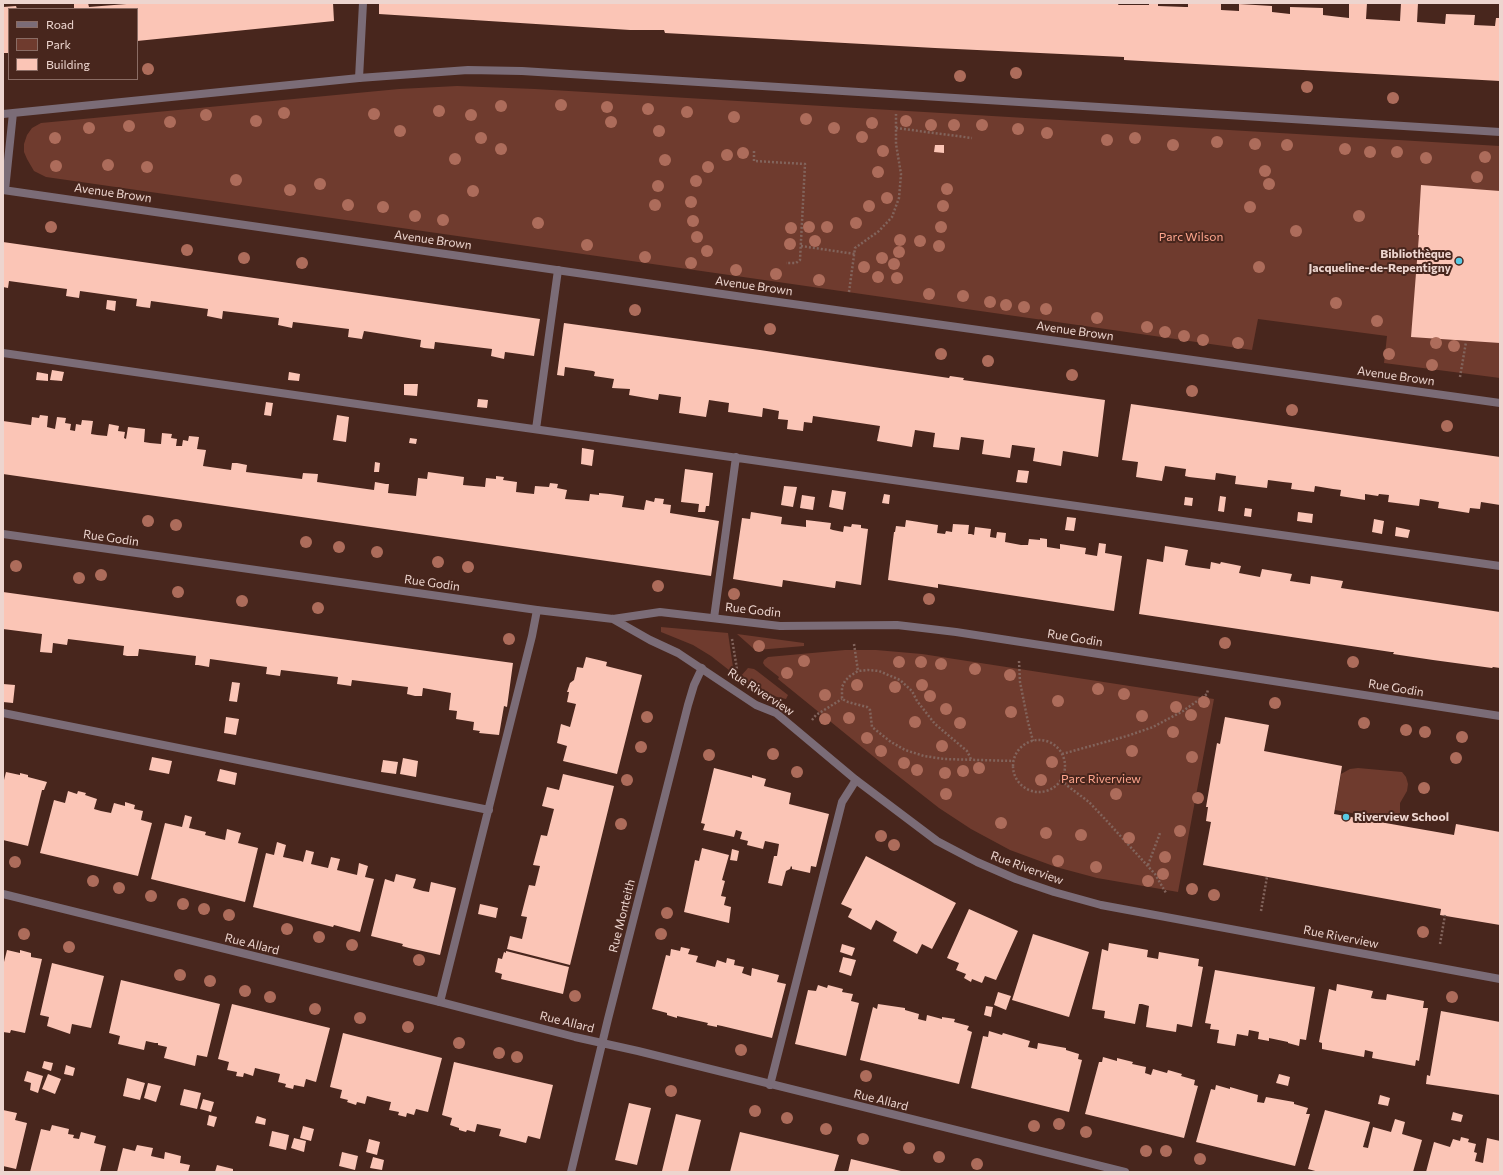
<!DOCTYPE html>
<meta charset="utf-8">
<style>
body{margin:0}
#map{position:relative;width:1503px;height:1175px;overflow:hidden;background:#48261d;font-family:Commissioner,sans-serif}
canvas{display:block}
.frame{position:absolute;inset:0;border:4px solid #edd5cf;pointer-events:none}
.legend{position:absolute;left:8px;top:8px;width:130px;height:72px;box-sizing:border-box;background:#48261d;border:1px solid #8a6c64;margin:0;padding:5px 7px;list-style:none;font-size:12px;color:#edd5cf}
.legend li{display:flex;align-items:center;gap:8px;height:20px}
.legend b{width:20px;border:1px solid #8a6c64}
</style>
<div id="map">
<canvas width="1503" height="1175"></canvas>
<div class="frame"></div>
<ul class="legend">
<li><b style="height:5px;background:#7b6c77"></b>Road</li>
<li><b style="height:11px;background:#6f3b2e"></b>Park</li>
<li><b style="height:11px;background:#fbc5b6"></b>Building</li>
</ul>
</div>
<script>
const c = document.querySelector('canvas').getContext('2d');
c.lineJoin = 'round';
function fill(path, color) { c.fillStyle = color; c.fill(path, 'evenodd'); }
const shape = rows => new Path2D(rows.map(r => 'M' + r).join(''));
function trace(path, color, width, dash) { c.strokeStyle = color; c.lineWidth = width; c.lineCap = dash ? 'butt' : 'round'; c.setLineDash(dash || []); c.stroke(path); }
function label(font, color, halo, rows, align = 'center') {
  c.font = font + ' Commissioner,sans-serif'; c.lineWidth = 4; c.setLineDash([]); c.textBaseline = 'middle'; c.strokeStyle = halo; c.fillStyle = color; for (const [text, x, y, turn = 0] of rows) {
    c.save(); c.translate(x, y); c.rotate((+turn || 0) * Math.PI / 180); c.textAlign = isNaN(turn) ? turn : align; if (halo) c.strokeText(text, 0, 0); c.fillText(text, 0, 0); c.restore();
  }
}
fill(shape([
 [457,86,535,89,1500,146,1500,378,1384,363,1387,336,1258,319,1252,350,46,177,34,171,27,159,24,152,24,144,27,135,32,128,41,123,399,89],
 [661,627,728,633,734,674,711,656,693,645,661,632],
 [737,634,804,643,804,646,757,650,755,650],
 [845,650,876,650,922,654,1214,699,1178,892,1097,878,1056,867,1010,850,971,829,939,808,879,761,778,679,779,677,765,666,763,663,764,660,768,657],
 [748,668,754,669,757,671,788,695,786,699,760,693,740,677],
 [1358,768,1402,772,1406,777,1408,784,1407,791,1400,803,1400,822,1335,810,1341,774,1350,769]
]), '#6f3b2e');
fill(shape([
 [74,3,88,3,89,7,139,3,333,3,334,21,137,41,137,9,74,9],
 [379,3,1119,3,1118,5,1149,5,1149,3,1158,3,1158,6,1185,7,1188,7,1188,3,1221,3,1221,10,1239,11,1239,4,1272,6,1272,12,1290,14,1290,7,1323,8,1323,15,1349,18,1349,3,1367,3,1366,19,1400,21,1401,3,1418,3,1417,22,1445,24,1446,14,1475,15,1474,25,1495,26,1496,18,1500,18,1500,81,1124,60,1124,57,935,48,665,33,664,30,630,30,379,14],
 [16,6,17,9,9,9,9,53,3,53,3,7],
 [935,145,944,145,944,153,934,152],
 [1421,185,1500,191,1500,343,1411,337,1419,235,1418,235],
 [3,242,540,319,534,356,505,352,504,359,491,356,492,349,435,342,434,349,424,348,420,347,421,340,364,331,362,339,348,337,349,329,293,322,292,328,278,325,279,318,223,311,222,319,207,316,208,309,151,301,150,308,142,307,136,306,137,299,80,291,79,298,66,296,67,289,9,281,8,288,3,287],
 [107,300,116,301,115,311,106,309],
 [564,323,760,350,880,368,949,378,950,376,964,378,963,380,1105,400,1098,457,1063,451,1061,466,1033,461,1035,448,1013,445,1012,445,1010,458,982,454,984,440,961,437,959,450,933,447,935,433,915,430,912,447,877,441,880,426,813,416,812,423,804,422,803,431,787,429,788,420,778,419,779,411,763,408,762,417,728,412,729,403,709,400,706,417,679,413,681,397,659,394,658,400,629,395,630,389,612,388,614,379,594,376,595,372,593,371,565,367,564,376,557,375],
 [52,370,64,372,62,381,50,380],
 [37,372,48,374,48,381,36,380],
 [289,372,300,374,299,381,288,380],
 [404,384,418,384,417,396,404,395],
 [478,399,488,400,487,408,477,407],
 [266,402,273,403,271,416,264,415],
 [1131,404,1500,457,1500,505,1481,502,1480,509,1470,508,1469,513,1438,508,1439,502,1426,500,1420,499,1419,506,1388,502,1389,495,1379,494,1378,496,1365,494,1365,500,1340,496,1341,490,1333,489,1315,486,1314,492,1291,489,1292,483,1283,482,1268,480,1267,488,1235,484,1236,476,1223,474,1216,473,1215,480,1189,477,1185,476,1186,469,1165,466,1162,481,1136,477,1138,462,1122,460],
 [40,415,48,416,47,427,55,429,57,417,66,418,65,423,71,424,70,430,75,431,76,424,81,425,82,420,93,421,91,434,97,435,107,436,109,424,119,426,118,431,125,432,124,438,126,439,128,427,145,429,144,442,150,443,161,444,162,433,172,434,171,438,177,439,176,446,182,446,183,440,188,441,189,436,199,437,197,449,206,450,203,466,231,470,232,463,237,463,247,465,246,472,302,479,303,473,318,474,317,482,374,490,375,482,386,484,389,484,388,493,416,496,418,478,427,479,428,472,464,477,463,485,485,487,486,478,496,479,496,476,504,477,503,480,517,482,516,492,534,494,535,486,549,487,550,483,558,484,557,488,567,490,565,499,589,501,590,494,599,495,599,493,610,494,624,496,622,507,644,510,646,500,654,502,655,498,664,499,663,504,671,505,670,513,719,521,711,576,3,474,3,421,31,425,32,417,39,418],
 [337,415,349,417,346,442,333,440],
 [410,438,417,439,416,444,409,443],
 [582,448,594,450,592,466,581,464],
 [375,462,380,463,379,472,374,472],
 [685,469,713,473,709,506,706,506,705,512,698,512,699,504,681,502],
 [1018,470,1029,471,1027,483,1016,482],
 [784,486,797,487,793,507,781,505],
 [832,490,846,492,843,510,829,507],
 [884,494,890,495,889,504,882,503],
 [802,495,815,497,813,510,800,508],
 [1220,496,1226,497,1224,512,1218,511],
 [1185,497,1193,498,1192,506,1184,505],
 [1245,508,1252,509,1251,517,1244,516],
 [751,512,782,517,781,524,806,527,806,520,831,523,830,529,833,530,843,532,844,526,851,527,852,524,861,525,861,528,868,529,861,585,836,581,835,588,834,588,783,580,782,587,733,579,742,518,750,519],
 [1298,512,1313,514,1312,523,1297,521],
 [1067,517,1076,518,1074,531,1065,530],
 [1374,519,1384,521,1382,534,1372,532],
 [906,520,938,525,937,533,945,534,946,531,952,532,953,524,969,525,968,534,971,534,974,535,975,527,991,529,990,537,996,538,997,532,1006,533,1005,542,1021,545,1028,545,1029,539,1040,540,1040,538,1047,539,1047,547,1060,549,1060,544,1086,548,1085,554,1097,556,1099,543,1106,544,1105,553,1122,556,1114,611,938,584,938,588,888,580,894,532,895,532,896,526,905,527],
 [1396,527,1410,530,1408,538,1395,536],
 [1165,546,1188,550,1185,565,1189,566,1210,569,1211,562,1220,564,1221,562,1241,566,1239,573,1260,577,1262,569,1292,574,1290,581,1310,584,1311,576,1343,581,1341,588,1500,612,1500,668,1493,667,1492,668,1433,660,1393,654,1394,652,1391,652,1139,614,1147,559,1163,562],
 [3,592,513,663,507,707,504,706,499,735,479,733,480,731,473,730,474,722,456,719,457,711,449,710,451,693,423,688,422,696,415,696,407,694,408,687,352,680,351,686,337,684,338,677,281,670,280,676,266,674,267,667,210,659,209,667,198,665,195,665,196,656,139,649,138,656,127,656,123,655,124,646,68,639,67,645,53,643,52,653,40,652,42,634,3,629],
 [586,657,607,662,606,666,642,675,617,774,563,761,567,746,557,743,561,724,570,727,576,704,567,702,569,692,567,692,570,683,574,680,577,667,583,668],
 [232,682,240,683,237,702,229,701],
 [3,684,15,685,13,703,3,702],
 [226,717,239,719,236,735,224,733],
 [1225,717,1269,725,1264,751,1342,766,1334,814,1454,835,1456,824,1500,832,1500,925,1440,915,1441,909,1203,865,1211,822,1206,821,1208,807,1206,807,1217,743,1220,744],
 [152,757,172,761,169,774,149,770],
 [403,758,418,761,416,777,400,774],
 [383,760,398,762,396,774,381,772],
 [714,768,749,777,752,778,752,775,766,779,764,786,791,793,789,804,829,814,816,867,811,866,810,873,792,869,792,867,791,866,790,869,786,871,782,886,768,883,774,856,777,856,779,844,765,841,763,849,747,845,748,841,740,839,742,832,736,830,734,837,703,830,705,824,701,823],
 [220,769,237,773,235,785,217,781],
 [6,772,20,775,20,773,28,775,28,777,47,782,44,790,42,790,28,846,3,840,3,779,4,780],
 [563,774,614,786,570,965,507,949,510,936,522,939,527,917,521,916,529,885,535,886,540,866,533,865,541,835,547,836,554,809,542,806,547,787,559,790],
 [68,791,77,794,78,791,86,793,85,795,97,799,94,809,101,811,111,813,114,803,125,806,125,802,135,805,134,809,143,811,141,820,152,823,138,876,40,853,54,800,65,803],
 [185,815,192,817,189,828,206,832,205,835,225,840,227,829,241,833,238,843,258,848,245,902,151,879,165,823,182,827],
 [277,842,286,845,283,857,301,861,303,862,306,850,314,852,311,864,328,868,331,857,340,859,337,870,357,875,359,863,368,866,365,877,374,879,360,932,334,925,333,927,253,907,266,853,274,855],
 [702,848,729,855,722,880,725,881,721,896,726,897,724,905,731,907,729,923,684,912,695,860,699,861],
 [732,849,739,851,737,861,730,860],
 [866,856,956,903,932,949,922,944,917,954,893,941,897,932,895,931,876,920,871,930,848,917,852,909,841,904],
 [396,874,416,879,413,888,423,891,429,892,431,882,456,888,440,955,409,948,402,946,403,944,371,936,385,879,394,882],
 [480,904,498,908,496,918,478,914],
 [969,909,1018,931,996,980,985,976,982,983,972,979,971,982,964,978,966,974,956,970,959,963,947,958],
 [1033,934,1089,952,1069,1017,1012,1000],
 [1109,943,1148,950,1147,957,1158,959,1159,952,1199,959,1198,966,1203,967,1192,1027,1177,1024,1176,1032,1146,1027,1149,1006,1142,1004,1139,1004,1135,1024,1104,1018,1105,1011,1092,1009,1102,949,1108,951],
 [842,944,855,948,852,956,840,952],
 [681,947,690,949,688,954,698,956,696,962,715,967,717,960,726,963,727,958,735,960,734,965,744,967,742,973,751,976,752,968,779,975,777,982,786,984,772,1038,722,1026,717,1025,717,1027,707,1025,708,1023,677,1016,677,1018,667,1015,667,1013,652,1009,666,955,670,956,671,949,680,951],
 [7,950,20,953,20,950,31,953,31,957,42,959,25,1033,11,1030,10,1033,3,1032,3,966],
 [506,951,569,967,563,994,501,979,502,974,495,972,498,958,502,959,504,952,506,953],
 [843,957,856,960,851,976,839,972],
 [52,963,104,976,91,1028,72,1024,70,1034,47,1026,49,1017,40,1015],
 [1215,970,1315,987,1306,1040,1300,1039,1299,1046,1288,1043,1288,1042,1269,1038,1269,1041,1258,1039,1259,1032,1249,1030,1248,1036,1237,1034,1235,1046,1217,1043,1219,1030,1210,1029,1211,1024,1205,1023],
 [121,980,220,1004,207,1057,197,1055,195,1066,164,1058,167,1047,158,1045,158,1043,155,1043,146,1041,144,1050,118,1044,120,1036,109,1033],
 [1337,984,1373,991,1371,998,1376,999,1386,1000,1387,994,1424,1001,1423,1008,1428,1008,1419,1061,1416,1060,1415,1066,1372,1058,1373,1052,1365,1050,1364,1057,1322,1049,1322,1043,1319,1042,1329,989,1336,991],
 [818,985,827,988,828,985,843,989,842,992,853,994,851,1001,859,1003,846,1056,795,1044,808,990,816,991],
 [998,992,1011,996,1006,1010,994,1005],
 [232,1004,330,1028,316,1082,306,1079,304,1087,294,1085,293,1089,285,1087,286,1084,278,1082,280,1074,255,1068,253,1076,244,1073,243,1077,236,1076,237,1072,227,1070,229,1062,218,1059],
 [878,1004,905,1008,905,1010,919,1014,918,1019,926,1021,927,1015,942,1019,942,1017,955,1019,954,1022,969,1026,967,1030,972,1032,959,1084,860,1060,873,1007,877,1009],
 [986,1006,993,1007,991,1017,984,1015],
 [1441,1011,1500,1022,1500,1095,1426,1084,1427,1075,1430,1076],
 [989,1031,1002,1035,1003,1033,1030,1041,1028,1047,1037,1049,1038,1043,1066,1048,1066,1050,1079,1054,1078,1059,1082,1060,1069,1112,971,1088,983,1036,988,1037],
 [343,1033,442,1058,428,1112,416,1109,414,1115,407,1113,406,1117,398,1115,399,1112,389,1110,391,1102,386,1101,367,1096,365,1104,357,1102,356,1105,347,1102,348,1100,340,1098,342,1090,330,1087],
 [1103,1057,1117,1061,1117,1058,1133,1062,1132,1064,1146,1067,1145,1073,1151,1075,1153,1069,1167,1073,1168,1070,1182,1074,1181,1076,1195,1080,1194,1085,1198,1086,1184,1138,1085,1114,1099,1062,1102,1062],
 [44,1061,53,1063,51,1071,42,1068],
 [454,1062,553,1085,540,1139,528,1136,526,1143,499,1136,501,1129,477,1124,475,1132,467,1130,466,1132,459,1130,459,1128,450,1125,452,1118,442,1115],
 [66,1065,75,1068,73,1076,64,1074],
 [27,1071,43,1076,38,1093,30,1090,31,1083,24,1081],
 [48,1074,61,1079,55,1094,42,1089],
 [1279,1074,1290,1077,1288,1086,1276,1083],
 [127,1078,145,1083,140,1100,123,1096],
 [148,1083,161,1086,156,1102,144,1098],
 [1216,1085,1230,1089,1230,1087,1258,1095,1257,1102,1264,1103,1266,1097,1294,1102,1294,1104,1308,1108,1306,1114,1310,1114,1295,1166,1196,1142,1211,1089,1215,1090],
 [184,1089,201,1093,197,1109,180,1105],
 [1380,1095,1390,1098,1388,1106,1378,1104],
 [203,1099,214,1102,211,1112,200,1109],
 [629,1103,651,1108,637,1165,615,1160],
 [3,1110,17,1113,15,1120,27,1123,16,1169,3,1166],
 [1325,1110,1370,1122,1363,1147,1368,1148,1373,1127,1391,1132,1395,1119,1405,1122,1402,1134,1422,1140,1413,1172,1319,1172,1308,1169],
 [1453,1112,1463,1115,1461,1122,1451,1120],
 [676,1114,701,1120,688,1172,662,1171],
 [209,1115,217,1117,214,1127,207,1125],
 [257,1116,266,1119,265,1125,255,1123],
 [52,1125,69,1129,68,1134,74,1135,73,1138,79,1139,81,1132,96,1136,94,1143,106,1146,100,1172,30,1172,41,1129,50,1131],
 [303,1126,314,1129,311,1141,300,1138],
 [272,1131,289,1135,286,1150,269,1146],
 [740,1132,839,1155,834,1172,730,1172],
 [1461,1137,1469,1139,1468,1142,1476,1144,1474,1152,1477,1153,1475,1161,1483,1163,1487,1138,1500,1141,1500,1172,1426,1172,1434,1142,1450,1147,1453,1139,1460,1141],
 [294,1138,306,1141,304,1152,291,1148],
 [369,1139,380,1142,377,1155,366,1152],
 [137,1145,153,1148,151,1156,164,1159,165,1152,181,1156,180,1163,190,1165,188,1172,117,1172,123,1148,135,1151],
 [342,1152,358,1156,355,1170,339,1166],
 [373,1157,384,1160,382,1170,370,1168],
 [851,1159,901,1171,901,1172,848,1172],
 [217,1165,233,1169,233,1172,215,1172]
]), '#fbc5b6');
trace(shape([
 [896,128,972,138],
 [754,151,754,161,805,164,800,260,796,263,786,263],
 [801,246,855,254],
 [849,292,855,248,879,231,892,217,899,198,901,174,896,144,896,114],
 [1460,377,1466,342],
 [732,639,737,669],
 [854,644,858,671],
 [1019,661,1020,682,1028,722,1033,741],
 [812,720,816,715,842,699],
 '1013 766a26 26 0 1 1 52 0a26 26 0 1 1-52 0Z',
 [1062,754,1127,736,1153,727,1183,711,1207,694,1208,689],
 [971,759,967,751,935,724,917,701,912,691,900,680,879,671,868,670,858,671,850,676,845,681,842,687,842,699,848,702,867,707,870,710,872,727,891,742,905,750,924,756,944,759,1014,761],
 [1061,781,1089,802,1105,819,1155,874,1166,893],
 [1148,865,1160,833],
 [1261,911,1267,877],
 [1440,944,1445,915]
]), '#82645c', 2.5, [2, 2]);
trace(shape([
 [359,78,363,3],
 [3,353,371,406,1500,566],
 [536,429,558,270],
 [714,618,736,457],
 [3,713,489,810],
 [440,1002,532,636,537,610],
 [770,1085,842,802,856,780]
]), '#7b6c77', 8);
trace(shape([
 [3,114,359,78,468,70,522,71,1500,132],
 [3,190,750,298,1500,403],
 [5,190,13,113],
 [3,534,537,610,613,619,660,612,780,626,897,625,956,632,1500,716],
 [613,619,650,640,678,653,756,705,776,713,856,780,937,841,977,862,1016,879,1054,892,1101,905,1500,979],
 [3,894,440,1002,575,1037,638,1051,1125,1172],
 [571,1172,608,1019,688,705,694,685,702,668]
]), '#7b6c77', 8);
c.fillStyle = '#ad6c5b';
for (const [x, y] of [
 [148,69],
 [1016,73],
 [960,76],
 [1307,87],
 [1393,98],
 [561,105],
 [501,106],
 [607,107],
 [648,109],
 [439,111],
 [687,112],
 [284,113],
 [374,114],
 [206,115],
 [471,115],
 [734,117],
 [806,119],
 [256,121],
 [906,121],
 [170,122],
 [611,122],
 [872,123],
 [931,125],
 [954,125],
 [982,125],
 [129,126],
 [89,128],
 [834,128],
 [1018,129],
 [400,131],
 [659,131],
 [1047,133],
 [862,137],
 [55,138],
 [481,138],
 [1135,138],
 [1107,140],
 [1217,142],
 [1255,144],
 [1173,145],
 [1287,145],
 [501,149],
 [1345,149],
 [883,151],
 [1370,152],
 [1397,152],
 [743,153],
 [727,155],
 [1485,157],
 [1426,158],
 [455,159],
 [665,160],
 [108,165],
 [56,166],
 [147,167],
 [708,167],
 [1265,171],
 [878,172],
 [1477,177],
 [236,180],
 [696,181],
 [320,184],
 [1269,184],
 [658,186],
 [947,189],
 [290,190],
 [473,191],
 [887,198],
 [691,202],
 [348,205],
 [655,205],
 [869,206],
 [943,206],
 [383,207],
 [1250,207],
 [415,216],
 [1359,216],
 [443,220],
 [693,221],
 [538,223],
 [856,223],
 [51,227],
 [809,227],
 [827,227],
 [941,227],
 [791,228],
 [1296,231],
 [697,237],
 [900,240],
 [815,241],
 [920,241],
 [790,244],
 [587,245],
 [939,246],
 [187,250],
 [707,251],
 [899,252],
 [645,257],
 [244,258],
 [882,258],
 [302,263],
 [691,263],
 [894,264],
 [864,267],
 [1259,267],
 [736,270],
 [776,274],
 [878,277],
 [897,278],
 [819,280],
 [929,294],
 [963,296],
 [990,302],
 [1336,303],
 [1006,305],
 [1024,307],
 [1046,309],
 [635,310],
 [1097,318],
 [1377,321],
 [1147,327],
 [770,329],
 [1165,332],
 [1184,336],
 [1203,340],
 [1238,343],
 [1436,343],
 [1454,346],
 [941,354],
 [1389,354],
 [988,361],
 [1432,365],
 [1072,375],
 [1192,391],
 [1292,410],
 [1447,426],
 [148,521],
 [176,525],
 [306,542],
 [339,547],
 [377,552],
 [438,562],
 [16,566],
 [468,567],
 [101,575],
 [79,578],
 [658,586],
 [178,592],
 [734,594],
 [929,599],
 [242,601],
 [318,608],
 [509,639],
 [1225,643],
 [759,646],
 [804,661],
 [899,662],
 [921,662],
 [1353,662],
 [941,664],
 [975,669],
 [787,673],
 [1010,675],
 [857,685],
 [922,685],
 [895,687],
 [1098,689],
 [1124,694],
 [825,695],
 [930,696],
 [1058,701],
 [1204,702],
 [1275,703],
 [1176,707],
 [946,709],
 [1011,712],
 [1191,715],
 [1142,716],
 [647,717],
 [849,718],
 [825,719],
 [915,722],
 [960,723],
 [1364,723],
 [1406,730],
 [1173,732],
 [1425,732],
 [1462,737],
 [867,738],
 [942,746],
 [641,747],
 [881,751],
 [1132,751],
 [773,754],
 [709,755],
 [1192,757],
 [1456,758],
 [1052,762],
 [904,763],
 [979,768],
 [917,770],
 [963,771],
 [797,772],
 [945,773],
 [627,780],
 [1041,780],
 [1424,788],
 [946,794],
 [1116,794],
 [1198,798],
 [1001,823],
 [621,824],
 [1180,831],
 [1046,833],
 [1081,835],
 [881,836],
 [1129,838],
 [894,845],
 [1165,857],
 [1058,861],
 [15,862],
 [1096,867],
 [1163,874],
 [93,881],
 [1148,881],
 [119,888],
 [1192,889],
 [1214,895],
 [151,896],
 [183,904],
 [204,909],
 [667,913],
 [229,915],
 [287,929],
 [1423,932],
 [24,934],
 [661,934],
 [319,937],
 [352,945],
 [69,947],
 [419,960],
 [180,975],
 [210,981],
 [245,991],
 [575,996],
 [270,997],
 [1452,997],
 [315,1009],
 [360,1018],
 [408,1027],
 [459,1043],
 [741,1050],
 [499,1053],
 [517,1057],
 [866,1076],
 [671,1091],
 [755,1111],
 [787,1118],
 [1059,1124],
 [1034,1126],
 [826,1129],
 [1086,1132],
 [863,1139],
 [909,1148],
 [1146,1151],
 [1166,1151],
 [939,1157],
 [1200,1159],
 [977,1164]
]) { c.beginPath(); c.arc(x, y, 6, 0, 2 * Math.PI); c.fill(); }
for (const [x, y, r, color] of [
 [1459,261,4,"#57c9e3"],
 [1346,817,4,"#57c9e3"]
]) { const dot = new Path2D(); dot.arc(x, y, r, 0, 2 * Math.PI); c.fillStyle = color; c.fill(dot); trace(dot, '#48261d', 1.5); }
label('12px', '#edd5cf', '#48261d', [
 ["Avenue Brown",113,193,8],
 ["Avenue Brown",433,240,8],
 ["Avenue Brown",754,286,8],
 ["Avenue Brown",1075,331,8],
 ["Avenue Brown",1396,376,8],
 ["Rue Godin",111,538,8],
 ["Rue Godin",432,583,8],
 ["Rue Godin",753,610,6],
 ["Rue Godin",1075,638,9],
 ["Rue Godin",1396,688,9],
 ["Rue Riverview",761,692,33],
 ["Rue Riverview",1027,868,20],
 ["Rue Monteith",622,916,-76],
 ["Rue Riverview",1341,937,11],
 ["Rue Allard",252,944,14],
 ["Rue Allard",567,1022,14],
 ["Rue Allard",881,1100,14]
]);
label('12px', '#ffa68e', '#48261d', [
 ["Parc Wilson",1191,237],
 ["Parc Riverview",1101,779]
]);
label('bold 12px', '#edd5cf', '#48261d', [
 ["Bibliothèque",1451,254],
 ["Jacqueline-de-Repentigny",1451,268],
 ["Riverview School",1354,817,"left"]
], 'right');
</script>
